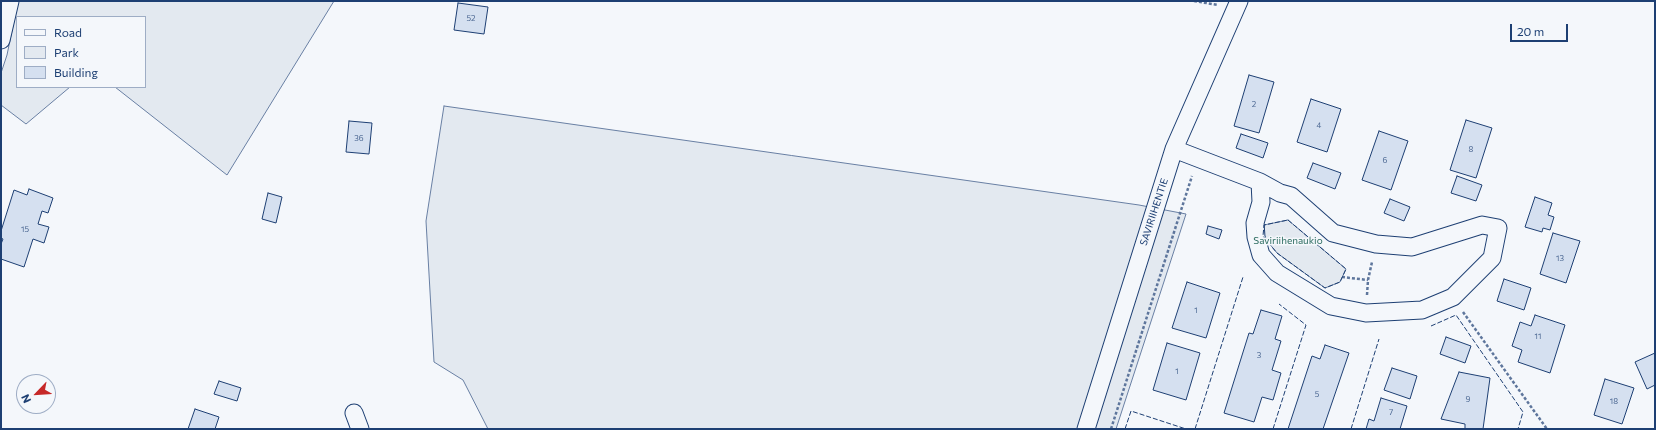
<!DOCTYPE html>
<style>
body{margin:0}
#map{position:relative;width:1656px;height:430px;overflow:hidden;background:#f4f7fb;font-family:Commissioner,sans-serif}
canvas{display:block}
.frame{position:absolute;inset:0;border:2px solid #1d3f73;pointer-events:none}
.legend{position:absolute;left:16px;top:16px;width:130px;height:72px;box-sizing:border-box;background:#f4f7fb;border:1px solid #9eadc5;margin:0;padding:5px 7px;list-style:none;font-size:12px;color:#1d3f73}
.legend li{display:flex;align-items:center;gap:8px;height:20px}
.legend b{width:20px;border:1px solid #9eadc5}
.north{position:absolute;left:16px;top:374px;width:40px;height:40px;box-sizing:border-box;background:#f4f7fb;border:1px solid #9eadc5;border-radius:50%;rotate:245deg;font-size:11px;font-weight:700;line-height:16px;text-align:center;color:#1d3f73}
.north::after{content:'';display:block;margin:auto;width:14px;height:18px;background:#c62828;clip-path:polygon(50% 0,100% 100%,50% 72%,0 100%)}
.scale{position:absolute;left:1510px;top:24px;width:58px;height:18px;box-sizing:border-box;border:2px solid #1d3f73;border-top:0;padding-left:5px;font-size:12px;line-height:14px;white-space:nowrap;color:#1d3f73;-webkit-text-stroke:3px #f4f7fb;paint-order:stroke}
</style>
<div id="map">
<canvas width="1656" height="430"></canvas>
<div class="frame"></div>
<ul class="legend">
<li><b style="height:5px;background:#f4f7fb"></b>Road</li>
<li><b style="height:11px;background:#e3e9f0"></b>Park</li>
<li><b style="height:11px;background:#d5e0f0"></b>Building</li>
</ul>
<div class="north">N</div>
<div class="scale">20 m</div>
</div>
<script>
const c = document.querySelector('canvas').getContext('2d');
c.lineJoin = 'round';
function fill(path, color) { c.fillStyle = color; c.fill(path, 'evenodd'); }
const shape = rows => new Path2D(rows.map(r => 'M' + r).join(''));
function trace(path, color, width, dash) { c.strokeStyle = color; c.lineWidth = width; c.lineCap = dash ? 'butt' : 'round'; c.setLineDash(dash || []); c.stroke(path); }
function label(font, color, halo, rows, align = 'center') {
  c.font = font + ' Commissioner,sans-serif'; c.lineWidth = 3; c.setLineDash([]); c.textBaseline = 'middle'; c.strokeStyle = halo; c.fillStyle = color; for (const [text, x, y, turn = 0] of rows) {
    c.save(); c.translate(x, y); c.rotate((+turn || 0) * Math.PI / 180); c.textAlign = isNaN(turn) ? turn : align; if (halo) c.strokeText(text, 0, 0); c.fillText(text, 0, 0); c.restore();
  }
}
const green = shape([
 [18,1,334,1,227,175,115,87,145,87,145,17,17,17,17,87,70,87,26,124,1,105,1,73,7,55,18,1],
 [444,106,1139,205,1186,214,1116,429,488,429,463,380,434,362,426,221,444,106],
 [1288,220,1346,269,1340,282,1325,288,1277,253,1263,236,1264,225,1288,220]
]);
fill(green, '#e3e9f0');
trace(green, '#687fa3', 1);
const building = shape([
 [458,3,488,7,484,34,454,30,458,3],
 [1249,75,1274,82,1259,133,1234,126,1249,75],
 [1311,99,1341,109,1327,152,1297,142,1311,99],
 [1466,120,1492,128,1476,178,1450,170,1466,120],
 [349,121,372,123,369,154,346,152,349,121],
 [1379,131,1408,141,1391,190,1362,180,1379,131],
 [1241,134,1268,143,1263,158,1236,148,1241,134],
 [1313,163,1341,173,1335,189,1307,178,1313,163],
 [1457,176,1482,185,1476,201,1451,193,1457,176],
 [29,189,53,198,48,213,42,211,38,224,49,227,44,243,33,239,24,267,1,259,1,244,3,239,1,238,1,231,14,190,27,195,29,189],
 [268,193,282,197,276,223,262,219,268,193],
 [1535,197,1552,203,1548,215,1554,217,1550,230,1543,228,1542,232,1525,227,1535,197],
 [1390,199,1410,207,1404,221,1384,213,1390,199],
 [1208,226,1222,230,1219,239,1206,234,1208,226],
 [1553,233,1580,241,1566,283,1540,274,1553,233],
 [1504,279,1531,288,1524,310,1497,301,1504,279],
 [1187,282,1220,293,1206,338,1172,328,1187,282],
 [1261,310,1282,316,1275,339,1281,341,1272,370,1281,373,1273,400,1262,397,1254,422,1224,413,1249,333,1253,334,1261,310],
 [1535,315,1565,325,1550,373,1518,362,1522,350,1512,346,1520,322,1531,326,1535,315],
 [1446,337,1471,346,1465,363,1440,354,1446,337],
 [1167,343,1200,353,1186,400,1153,390,1167,343],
 [1325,345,1349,353,1323,429,1288,429,1312,356,1320,359,1325,345],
 [1655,353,1655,385,1647,389,1635,362,1655,353],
 [1392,368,1417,376,1410,399,1384,390,1392,368],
 [1459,372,1490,378,1483,429,1465,429,1465,424,1441,419,1459,372],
 [1605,379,1634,388,1622,424,1594,415,1605,379],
 [219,381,241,388,237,401,214,394,219,381],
 [1381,398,1407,406,1400,429,1366,429,1369,419,1374,421,1381,398],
 [195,409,219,417,215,429,188,429,195,409]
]);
fill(building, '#d5e0f0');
trace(building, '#1d3f73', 1);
const minor = shape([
 [1,40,10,1],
 [1174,149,1260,182,1261,202,1255,223,1256,237,1261,255,1277,273,1331,306,1366,313,1422,310,1453,297,1492,258,1498,228,1482,225,1412,247,1376,244,1333,233,1291,196,1280,193,1260,182],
 [354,413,360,429],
 [1086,429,1174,149,1239,1]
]);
trace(minor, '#1d3f73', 19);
trace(shape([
 [1194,1,1218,5],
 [1342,277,1368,280],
 [1367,295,1368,280,1372,262],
 [1463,312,1547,429],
 [1111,429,1192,176]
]), '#5e769c', 2.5, [3, 2]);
trace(minor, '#f4f7fb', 17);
trace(shape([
 [1288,220,1346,269,1340,282,1325,288,1277,253,1263,236,1264,225,1288,220],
 [1431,326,1456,315,1523,412,1518,429],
 [1125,429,1131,411,1186,429],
 [1195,429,1243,277],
 [1273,429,1306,325,1279,304],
 [1351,429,1379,339]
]), '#1d3f73', 1, [5, 2]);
label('8px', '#4b6792', null, [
 ["52",471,18],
 ["2",1254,104],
 ["4",1319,125],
 ["36",359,138],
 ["8",1471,149],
 ["6",1385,160],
 ["15",25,229],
 ["13",1560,258],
 ["1",1196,310],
 ["11",1538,336],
 ["3",1259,355],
 ["1",1177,371],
 ["5",1317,394],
 ["9",1468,399],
 ["18",1614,401],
 ["7",1391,412]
]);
label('10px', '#1d3f73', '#f4f7fb', [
 ["SAVIRIIHENTIE",1154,212,-72]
]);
label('10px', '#2c6c60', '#f4f7fb', [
 ["Saviriihenaukio",1288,241]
]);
</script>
